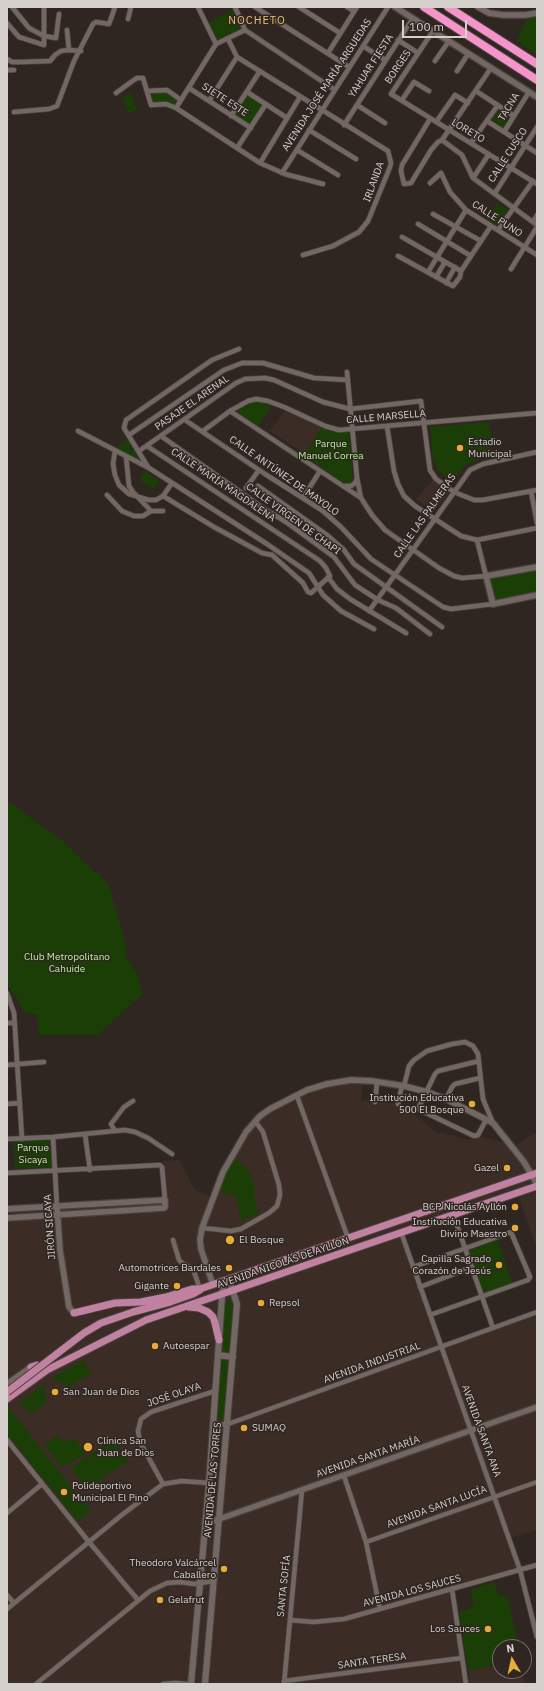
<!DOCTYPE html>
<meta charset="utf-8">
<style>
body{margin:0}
#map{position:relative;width:544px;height:1691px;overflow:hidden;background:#2f2622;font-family:"IBM Plex Sans",sans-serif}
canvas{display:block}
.frame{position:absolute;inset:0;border:8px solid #d6d0cd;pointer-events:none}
.north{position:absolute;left:492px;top:1639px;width:40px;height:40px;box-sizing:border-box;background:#2f2622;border:1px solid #726a66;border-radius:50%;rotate:351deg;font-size:11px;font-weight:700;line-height:16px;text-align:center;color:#d6d0cd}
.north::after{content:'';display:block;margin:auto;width:14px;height:18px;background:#e6ac36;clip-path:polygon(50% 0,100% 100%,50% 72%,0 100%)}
.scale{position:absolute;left:402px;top:20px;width:65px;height:18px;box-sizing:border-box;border:2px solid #d6d0cd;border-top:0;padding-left:5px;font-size:12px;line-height:14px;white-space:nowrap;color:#d6d0cd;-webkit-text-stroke:3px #2f2622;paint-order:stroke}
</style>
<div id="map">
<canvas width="544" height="1691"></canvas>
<div class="frame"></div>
<div class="north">N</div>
<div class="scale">100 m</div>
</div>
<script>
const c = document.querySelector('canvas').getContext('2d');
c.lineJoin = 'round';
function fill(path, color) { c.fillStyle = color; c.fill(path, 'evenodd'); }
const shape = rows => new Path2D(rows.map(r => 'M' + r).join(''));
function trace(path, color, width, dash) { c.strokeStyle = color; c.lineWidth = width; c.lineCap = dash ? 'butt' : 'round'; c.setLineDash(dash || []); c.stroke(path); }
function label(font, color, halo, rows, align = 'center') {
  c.font = font + ' "IBM Plex Sans",sans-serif'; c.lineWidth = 3; c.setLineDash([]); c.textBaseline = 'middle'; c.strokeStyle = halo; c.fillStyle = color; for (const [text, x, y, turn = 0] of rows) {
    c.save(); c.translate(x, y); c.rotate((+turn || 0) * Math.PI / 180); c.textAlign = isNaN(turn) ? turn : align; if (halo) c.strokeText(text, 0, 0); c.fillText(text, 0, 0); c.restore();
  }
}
fill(shape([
 [285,411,322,428,305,454,270,431],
 [434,479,450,491,434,512,416,499],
 [351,1082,363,1083,361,1101,394,1103,410,1110,434,1131,468,1140,484,1137,516,1146,534,1133,537,1133,537,1249,518,1195,400,1237,440,1350,537,1314,537,1530,512,1537,518,1568,454,1586,464,1684,7,1684,7,1219,167,1209,163,1161,179,1160,195,1190,214,1198,224,1172,249,1129,267,1113,281,1106,295,1101,308,1092,329,1084],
 [500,1665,500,1671,522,1671,524,1684,470,1684,468,1670]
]), '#3c2c26');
fill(shape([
 [234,9,239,23,239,29,218,40,216,39,209,23],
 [537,15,537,55,517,41,527,17],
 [151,92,166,92,178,99,175,105,164,102,153,102],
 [131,93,137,110,128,113,123,97],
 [247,93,264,104,250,124,234,114],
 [499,107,512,116,504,128,491,119],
 [497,203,507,210,496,226,486,219],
 [256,402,272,405,258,426,236,412,244,406],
 [488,422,492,437,487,438,490,457,469,463,464,466,453,482,440,472,436,468,438,464,433,460,430,427],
 [322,427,349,431,353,479,351,483,345,483,304,456],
 [127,439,133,446,129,449,131,451,135,448,142,462,117,449],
 [145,471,159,481,154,489,139,480],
 [537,569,537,592,493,602,487,578],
 [7,800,64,842,109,885,125,941,126,957,136,972,143,993,98,1035,39,1035,37,1015,23,1011,18,1000,7,984],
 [50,1139,52,1167,15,1169,14,1141],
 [235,1159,246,1167,251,1175,255,1191,255,1204,260,1213,242,1221,237,1206,236,1196,218,1192,226,1172],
 [497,1238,513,1284,482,1294,466,1248],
 [230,1300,233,1306,229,1350,224,1353,220,1349,223,1349,224,1334,221,1330,225,1309,225,1304,227,1301],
 [83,1360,91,1375,84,1377,71,1386,68,1387,63,1383,54,1381,52,1378],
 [222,1360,226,1360,229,1362,225,1418,220,1420,215,1419,220,1361],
 [46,1383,44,1393,47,1399,44,1405,32,1413,19,1403],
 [9,1408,91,1511,78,1522,7,1434,7,1410],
 [58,1435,62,1439,66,1441,75,1438,86,1454,65,1466,61,1466,44,1445],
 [113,1439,128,1461,86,1489,71,1468],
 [494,1582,499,1595,501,1597,508,1595,518,1647,500,1647,500,1665,468,1670,459,1611,470,1610,470,1607,474,1606,471,1589]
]), '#1b3e07');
const minor = shape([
 [12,7,29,28,44,36,56,38,59,14],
 [198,7,216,44],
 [235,7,245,30],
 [255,7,349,67],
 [299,7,340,33],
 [347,7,354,11],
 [128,19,131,7],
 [7,23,19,37,44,45,44,7],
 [67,30,69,50],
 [245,30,335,90],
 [433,31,391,94,537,184],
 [228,39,237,57,388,151,391,163,390,167,368,221,359,232,333,246,303,255],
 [398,40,418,53],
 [216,44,245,30],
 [363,46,385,60],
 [328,53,357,7],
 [7,59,12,62,21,62,50,61,55,55,61,51,69,50,81,51],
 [435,61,449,41],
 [7,70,14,70],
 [457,71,468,54],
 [189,88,251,128],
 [147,91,167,90,181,100],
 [476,91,514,116],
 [247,92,287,118],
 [116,93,131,82,137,78,143,78,151,105,166,104,176,108,260,163,285,174,323,184],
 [402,100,414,82,429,91],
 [209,101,237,57],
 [357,105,385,123],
 [176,108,216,44],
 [14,112,49,109,57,106,74,61,93,24,96,22,109,24,115,7],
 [231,116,260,71],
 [430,119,402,165,401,171,404,184,411,183,431,150,438,142,442,140],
 [487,121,537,153],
 [436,122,455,95,468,103],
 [344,125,413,18],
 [309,130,356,159],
 [504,132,529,92],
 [442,140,462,155,473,178,537,225],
 [442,140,491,68],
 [471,143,498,105],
 [237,148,266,104],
 [297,150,338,175],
 [260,163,300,97],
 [282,173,388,7],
 [473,178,489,154],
 [430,183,441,173,450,192,466,210,537,255],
 [495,193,537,127],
 [433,214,481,241],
 [533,222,537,215],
 [418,224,471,256],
 [498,230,533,181],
 [402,237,461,271],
 [398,256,453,286,460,277,461,271,491,226],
 [511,269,537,227],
 [428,272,466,210],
 [436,277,445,262],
 [446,283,455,267],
 [347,372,357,478,361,498],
 [230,411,361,498,372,515,385,530,439,568,454,576,462,578,486,576,477,540],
 [185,420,265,474,323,511,341,527,371,559,443,607,451,609,493,604],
 [387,426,394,471,398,484,404,496,415,506,461,536,477,540,537,528],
 [78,431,149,468,267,544,309,573,323,595,341,611,374,629],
 [203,431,230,411,248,401,256,399,268,401,284,407,325,426,339,430,537,413],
 [129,435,224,370,242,363,263,363,314,378,348,380],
 [161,436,263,508,286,522,334,557,355,585,378,600,396,608,430,634],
 [147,446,320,561,326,568,330,576,311,593,308,592,303,583,272,555,262,553,214,527,163,496],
 [115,451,113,464,115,475,119,485,129,494,149,500,156,500,163,496,172,483],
 [139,451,236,383,245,379,265,378,274,380,323,402,350,409,421,401,430,470,436,479,454,492,474,500,483,500,537,490],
 [126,456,129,486,133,492,151,511,163,511],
 [148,467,124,428,126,420,212,360,239,349],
 [258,486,327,535,344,550,354,564,442,627],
 [345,486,351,486,355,483,357,478],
 [246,488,259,470],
 [531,491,537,523],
 [107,495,122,511,134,516,143,516,151,511],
 [303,498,320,471],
 [328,577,337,589,350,599,406,633],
 [369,611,470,470,483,464,537,452],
 [7,993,14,1013,22,1139],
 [7,1023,15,1023],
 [479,1061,438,1071,435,1074,418,1109,474,1136,478,1135,486,1120],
 [7,1065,44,1062],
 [404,1086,409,1066,414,1060,427,1051,452,1044,465,1042,473,1046,478,1054,483,1099,493,1123],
 [297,1096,348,1238],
 [446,1099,452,1087,455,1084,480,1078],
 [375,1102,377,1082],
 [7,1104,20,1103],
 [398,1104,402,1085],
 [115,1131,111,1124,124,1107,133,1101],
 [85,1134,90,1170],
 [53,1137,57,1207],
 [7,1139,53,1137,125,1130,135,1132,148,1138,172,1154],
 [7,1173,160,1165,162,1167,165,1200],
 [453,1214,493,1328],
 [202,1228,231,1231,241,1229,269,1213,277,1206,280,1195,279,1185,263,1132,255,1121],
 [401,1232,520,1570,537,1637],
 [173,1240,179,1260,182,1263,193,1269,200,1289],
 [413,1267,511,1232,530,1277,528,1280,430,1315],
 [420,1287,472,1267],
 [213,1425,228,1424,242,1419,537,1312],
 [7,1440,89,1542,138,1600],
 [344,1476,366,1542,380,1609],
 [163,1484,140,1442,138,1431,141,1419,151,1412,215,1391],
 [7,1513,42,1484],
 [366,1542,537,1482],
 [452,1589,466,1684],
 [7,1595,14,1603],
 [7,1609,123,1514,163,1484,182,1481,209,1483],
 [290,1620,314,1622,344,1619,537,1565],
 [284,1681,462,1658],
 [36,1684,150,1591,167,1583,180,1582,194,1584,214,1581],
 [163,1684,175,1683,187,1684],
 [284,1684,302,1490]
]);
const tertiary = shape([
 [395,7,537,97],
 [478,7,489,13,503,15,525,15,537,13],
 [537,567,486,576,493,604,537,595],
 [57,1207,60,1250,69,1307,74,1313],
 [7,1209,165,1200,165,1207,164,1208,7,1218],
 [213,1285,201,1249,200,1240,202,1228,223,1172,246,1132,260,1116,270,1109,307,1090,327,1084,351,1080,372,1081,404,1086,427,1092,446,1099,493,1123,524,1162,537,1184],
 [7,1384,31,1367],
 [205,1524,537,1407]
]);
const secondary = shape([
 [218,1355,233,1357],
 [191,1684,209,1483,223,1282],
 [205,1684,237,1304,229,1280]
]);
const primary = shape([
 [189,1307,199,1308,208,1312,213,1317,215,1323,219,1340],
 [133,1312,170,1302,193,1294,200,1290],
 [74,1313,115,1303,141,1302,166,1297,192,1289,200,1289,537,1173],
 [31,1367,37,1365,41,1371],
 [7,1399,47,1370,146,1320,537,1186]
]);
const motorway = shape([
 [424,7,537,80],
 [448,7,537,64]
]);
trace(minor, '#49413d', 6);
trace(tertiary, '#49413d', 8);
trace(secondary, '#49413d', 8);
trace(primary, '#49413d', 9);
trace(motorway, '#49413d', 10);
trace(minor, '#726763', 4.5);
trace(tertiary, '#726763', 5.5);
trace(secondary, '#726763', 6);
trace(primary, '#c182a1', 7);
trace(motorway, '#f594cb', 8);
const primaryBridge = shape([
 [7,1392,84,1333,101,1323,133,1312]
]);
trace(primaryBridge, '#49413d', 9, []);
trace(primaryBridge, '#c182a1', 7);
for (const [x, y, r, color] of [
 [460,448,4,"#e6ac36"],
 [472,1104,4,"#e6ac36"],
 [507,1168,4,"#e6ac36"],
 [515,1207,4,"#e6ac36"],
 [515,1228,4,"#e6ac36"],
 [230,1240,5,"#e6ac36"],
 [499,1265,4,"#e6ac36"],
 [229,1268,4,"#e6ac36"],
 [177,1286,4,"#e6ac36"],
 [261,1303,4,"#e6ac36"],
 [155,1346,4,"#e6ac36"],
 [55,1392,4,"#e6ac36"],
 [244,1428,4,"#e6ac36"],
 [88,1447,5,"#e6ac36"],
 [64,1492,4,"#e6ac36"],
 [224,1569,4,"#e6ac36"],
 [160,1600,4,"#e6ac36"],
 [488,1629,4,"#e6ac36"]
]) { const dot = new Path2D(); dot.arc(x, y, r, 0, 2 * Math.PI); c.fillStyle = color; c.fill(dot); trace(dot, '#2f2622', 1.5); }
label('10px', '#d6d0cd', '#2f2622', [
 ["YAHUAR FIESTA",371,66,-57],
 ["BORGES",398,67,-56],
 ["AVENIDA JOSÉ MARÍA ARGUEDAS",327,85,-57],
 ["SIETE ESTE",225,100,33],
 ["TACNA",509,107,-59],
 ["LORETO",468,131,31],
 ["CALLE CUSCO",508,155,-57],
 ["IRLANDA",374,182,-70],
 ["CALLE PUNO",497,219,33],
 ["PASAJE EL ARENAL",192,403,-35],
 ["CALLE MARSELLA",386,417,-5],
 ["CALLE ANTÚNEZ DE MAYOLO",284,476,35],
 ["CALLE MARÍA MAGDALENA",223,485,34],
 ["CALLE LAS PALMERAS",425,516,-55],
 ["CALLE VIRGEN DE CHAPI",293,519,36],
 ["JIRÓN SICAYA",50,1227,-94],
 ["AVENIDA NICOLÁS DE AYLLÓN",283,1263,-19],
 ["AVENIDA INDUSTRIAL",372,1363,-20],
 ["JOSÉ OLAYA",174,1395,-19],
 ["AVENIDA SANTA ANA",481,1431,70],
 ["AVENIDA SANTA MARÍA",368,1457,-19],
 ["AVENIDA DE LAS TORRES",213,1480,-85],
 ["AVENIDA SANTA LUCÍA",437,1507,-20],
 ["SANTA SOFÍA",284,1586,-84],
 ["AVENIDA LOS SAUCES",412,1591,-15],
 ["SANTA TERESA",372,1661,-8]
]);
label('10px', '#d6d0cd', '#2f2622', [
 ["Estadio",468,442],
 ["Municipal",468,454],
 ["Institución Educativa",464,1098,"right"],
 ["500 El Bosque",464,1110,"right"],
 ["Gazel",499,1168,"right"],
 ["BCP Nicolás Ayllón",507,1207,"right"],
 ["Institución Educativa",507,1222,"right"],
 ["Divino Maestro",507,1234,"right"],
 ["El Bosque",239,1240],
 ["Capilla Sagrado",491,1259,"right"],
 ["Corazón de Jesús",491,1271,"right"],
 ["Automotrices Bardales",221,1268,"right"],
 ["Gigante",169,1286,"right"],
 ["Repsol",269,1303],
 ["Autoespar",163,1346],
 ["San Juan de Dios",63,1392],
 ["SUMAQ",252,1428],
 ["Clínica San",97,1441],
 ["Juan de Dios",97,1453],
 ["Polideportivo",72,1486],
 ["Municipal El Pino",72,1498],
 ["Theodoro Valcárcel",216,1563,"right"],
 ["Caballero",216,1575,"right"],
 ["Gelafrut",168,1600],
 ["Los Sauces",480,1629,"right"]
], 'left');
label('10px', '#adfa8d', '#2f2622', [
 ["Parque",331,444],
 ["Manuel Correa",331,456],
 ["Club Metropolitano",67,957],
 ["Cahuide",67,969],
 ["Parque",33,1148],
 ["Sicaya",33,1160]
]);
c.letterSpacing = '1px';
label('11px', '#e9c17a', '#2f2622', [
 ["NOCHETO",257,21]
]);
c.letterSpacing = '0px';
</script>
